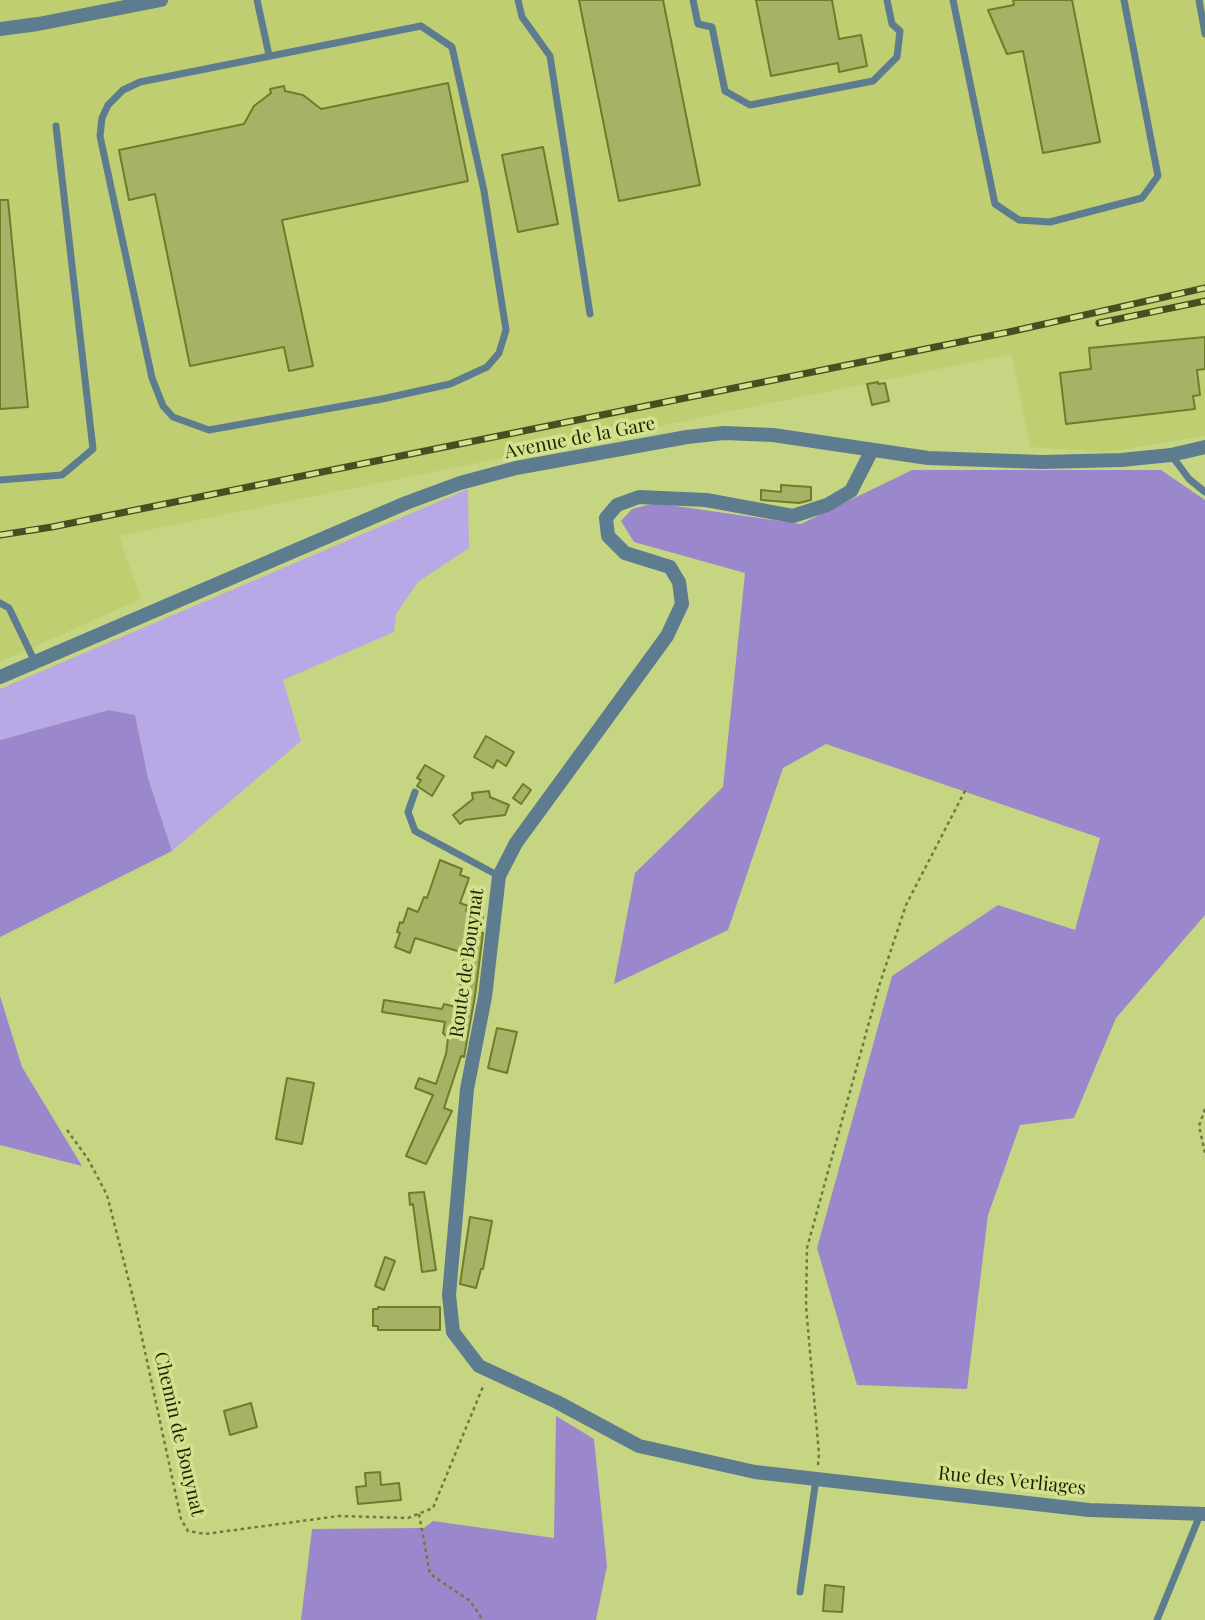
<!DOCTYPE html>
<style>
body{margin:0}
canvas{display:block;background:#c6d582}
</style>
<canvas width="1205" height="1620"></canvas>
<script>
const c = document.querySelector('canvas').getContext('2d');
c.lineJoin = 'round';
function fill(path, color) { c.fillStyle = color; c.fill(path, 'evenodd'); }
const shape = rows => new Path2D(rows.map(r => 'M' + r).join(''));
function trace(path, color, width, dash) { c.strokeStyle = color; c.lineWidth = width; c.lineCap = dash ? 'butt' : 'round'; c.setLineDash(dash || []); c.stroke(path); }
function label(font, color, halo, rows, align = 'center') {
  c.font = font + ' "Playfair Display",serif'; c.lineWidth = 7; c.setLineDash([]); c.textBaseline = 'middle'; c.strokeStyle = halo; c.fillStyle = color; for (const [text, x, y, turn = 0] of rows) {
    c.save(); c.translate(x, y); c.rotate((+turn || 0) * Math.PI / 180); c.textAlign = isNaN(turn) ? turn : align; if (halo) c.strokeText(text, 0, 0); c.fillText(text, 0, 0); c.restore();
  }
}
fill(shape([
 [0,0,1205,0,1205,436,1109,452,1030,447,1012,354,119,536,141,599,0,662]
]), '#bece71');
fill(shape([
 [468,489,469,548,418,582,396,614,394,632,283,680,301,741,172,851,148,778,135,715,109,710,0,740,0,689]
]), '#b9a8e6');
fill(shape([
 [912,470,1161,470,1205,500,1205,915,1116,1018,1074,1118,1020,1125,988,1215,967,1389,857,1385,817,1248,892,976,998,905,1075,930,1100,838,826,744,783,768,728,930,614,984,635,873,723,787,745,573,634,542,621,521,632,509,655,503,801,524],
 [109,710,135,715,148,778,172,851,0,937,0,740],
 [0,996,22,1067,82,1166,0,1145],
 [556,1416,594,1439,607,1566,596,1620,301,1620,312,1529,424,1528,433,1521,554,1538]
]), '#9b87cc');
const building = shape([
 [579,0,663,0,700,185,619,201,579,0],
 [756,0,832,0,839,39,861,35,867,66,839,72,838,63,771,76,756,0],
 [1013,0,1072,0,1100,142,1043,153,1023,51,1007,54,988,10,1014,5,1013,0],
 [448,83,468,181,282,220,313,366,289,371,284,347,190,366,155,194,129,200,119,150,244,124,254,106,271,93,270,89,284,86,285,91,303,95,321,109,448,83],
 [543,147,558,224,518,232,502,155,543,147],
 [0,200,8,200,28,407,0,409,0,200],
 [1205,337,1205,369,1197,370,1200,395,1193,396,1195,409,1066,424,1060,373,1091,369,1089,348,1205,337],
 [878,382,878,384,885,383,889,401,872,405,867,384,878,382],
 [781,485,811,487,811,500,799,503,761,500,761,490,781,492,781,485],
 [486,736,514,752,506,766,497,760,493,768,474,757,486,736],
 [425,765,444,776,432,796,417,786,421,780,417,778,425,765],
 [523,784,531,790,521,804,513,798,523,784],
 [489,791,490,797,509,805,505,815,465,820,460,824,453,815,473,799,472,793,489,791],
 [440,860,462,869,460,875,469,878,460,903,468,906,466,911,483,917,478,932,483,933,475,996,464,1057,461,1056,444,1108,452,1111,426,1164,406,1156,433,1095,415,1088,419,1078,436,1084,446,1054,448,1038,443,1033,445,1022,382,1012,384,1000,442,1009,444,1004,456,1007,463,973,461,973,464,953,415,938,410,953,395,947,400,933,397,932,400,922,403,923,408,908,418,912,424,897,427,898,440,860],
 [497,1028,517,1032,507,1073,488,1068,497,1028],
 [287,1078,314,1083,302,1144,276,1139,287,1078],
 [424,1192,436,1270,422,1272,413,1204,410,1205,409,1193,424,1192],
 [470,1217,492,1221,483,1269,481,1269,476,1288,460,1284,470,1217],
 [385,1257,395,1261,384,1290,375,1286,385,1257],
 [378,1307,440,1307,440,1330,378,1330,378,1326,373,1326,373,1309,378,1309,378,1307],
 [251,1403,257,1427,230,1435,224,1411,251,1403],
 [380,1472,381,1485,399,1483,401,1500,358,1504,356,1487,366,1486,365,1473,380,1472],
 [825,1585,844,1587,842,1612,823,1611,825,1585]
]);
fill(building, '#a6b367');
trace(building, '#707c28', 2);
trace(shape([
 [1205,1109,1199,1126,1205,1153],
 [67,1130,88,1159,107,1195,135,1305,181,1519,188,1531,205,1534,339,1516,408,1518,433,1508,484,1384],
 [818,1465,819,1454,806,1306,807,1248,879,986,906,905,967,787],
 [419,1514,430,1574,470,1601,483,1620]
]), '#707a40', 2.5, [3.5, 3.5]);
trace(shape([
 [257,0,269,55],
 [518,0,522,17,550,56,590,314],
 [693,0,698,24,712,27,725,91,750,105,873,81,897,57,900,31,892,24,887,0],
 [953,0,995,204,1019,220,1050,222,1142,198,1158,176,1124,0],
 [1199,0,1205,34],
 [421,26,452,47,484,191,506,330,499,353,487,367,450,384,382,399,209,430,173,417,163,406,152,378,100,136,102,118,108,105,123,90,140,82,421,26],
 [1172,456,1189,479,1205,492],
 [0,480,62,475,93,449,56,126],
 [0,603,9,608,35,662],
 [415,792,408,812,415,831,499,876],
 [800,1592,816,1479],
 [1157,1620,1200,1515]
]), '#5e7c8f', 7);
trace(shape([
 [0,29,38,24,161,0],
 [872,450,851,491,827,505,793,516,706,500,639,497,617,505,606,518,608,536,625,553,670,567,679,582,682,604,667,636,516,843,499,876,485,997,467,1089,449,1295,453,1332,479,1366,557,1402,639,1446,755,1472,1089,1510,1205,1514]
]), '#5e7c8f', 14);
trace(shape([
 [0,677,406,503,460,483,516,468,687,437,724,433,773,435,928,458,1042,462,1121,460,1171,455,1205,447]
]), '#5e7c8f', 14);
const rail = shape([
 [1099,323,1205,301],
 [0,535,52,527,1009,332,1205,288]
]);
trace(rail, '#474f21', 7);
trace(rail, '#d3e28e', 4.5, [13]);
label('19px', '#1e2301', '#d3e28e', [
 ["Avenue de la Gare",580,438,-11],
 ["Route de Bouynat",467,963,-82],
 ["Chemin de Bouynat",179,1434,77],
 ["Rue des Verliages",1012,1481,6]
]);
</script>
